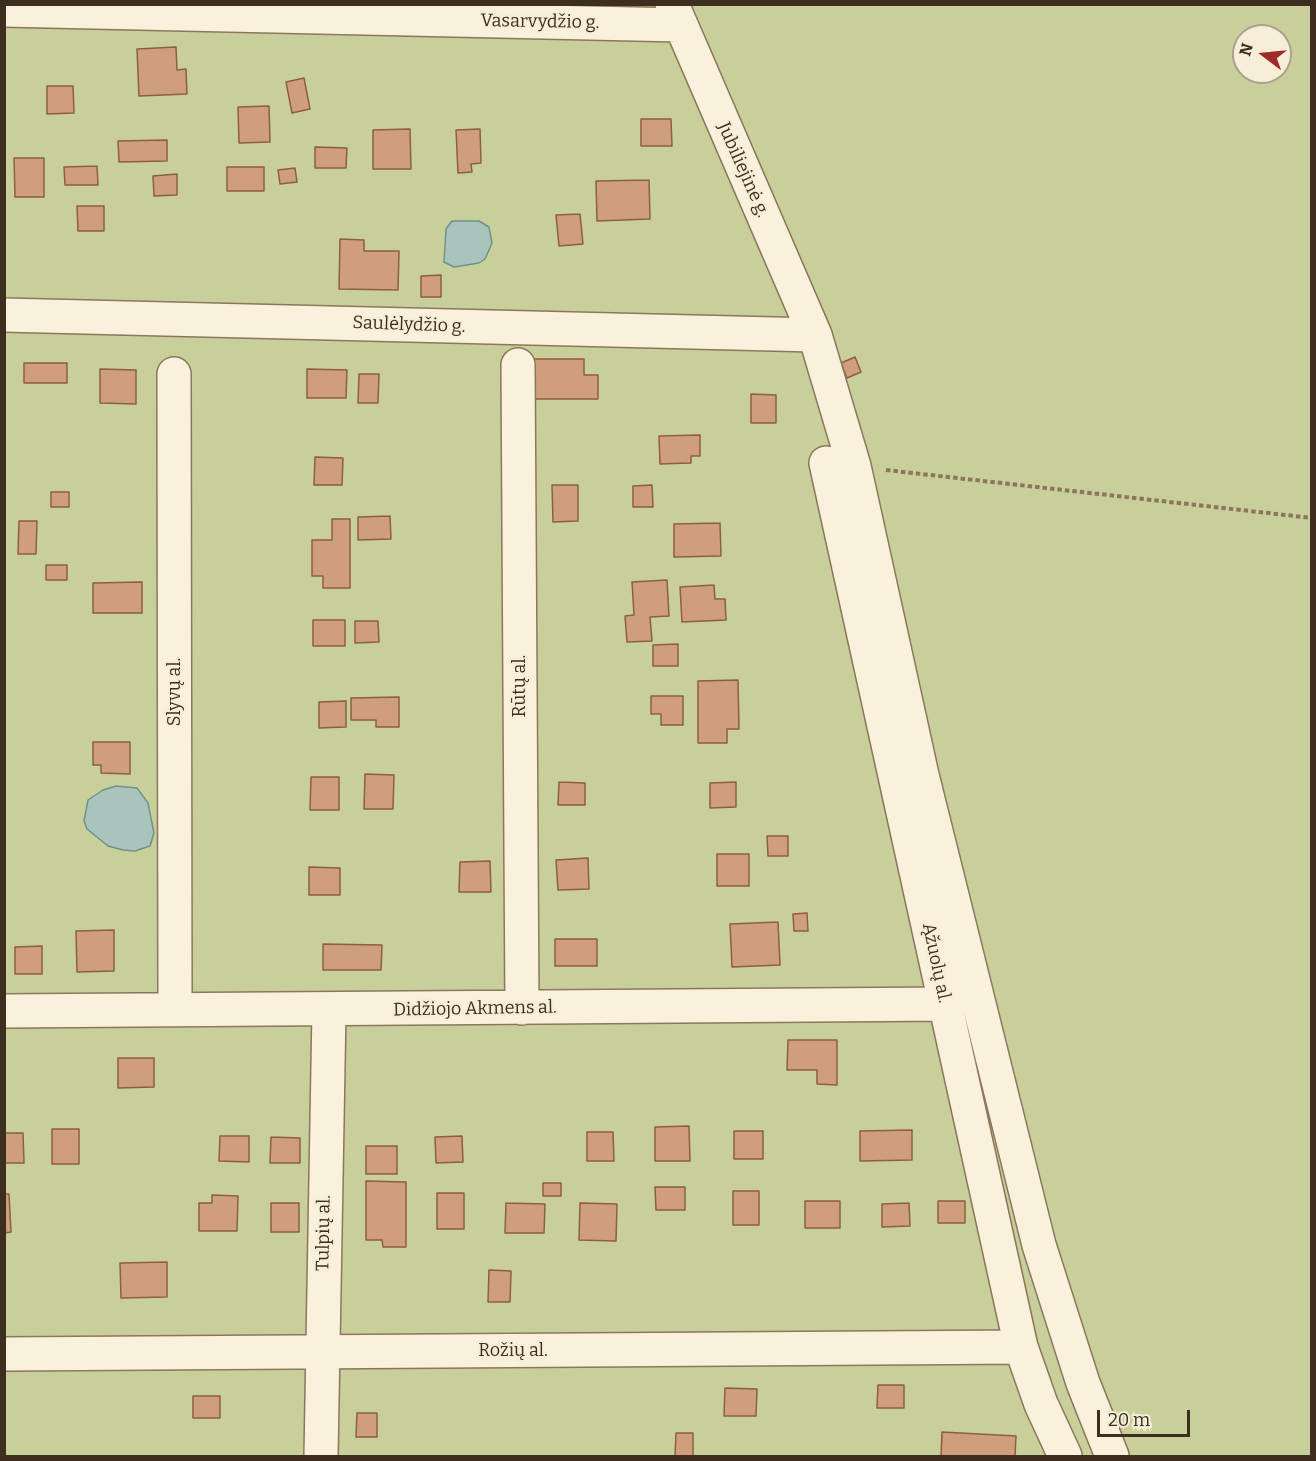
<!DOCTYPE html>
<meta charset="utf-8">
<style>
body{margin:0}
#map{position:relative;width:1316px;height:1461px;overflow:hidden;background:#f0e4c8;font-family:Bitter,serif}
canvas{display:block}
.frame{position:absolute;inset:0;border:6px solid #3d2e20;pointer-events:none}
.north{position:absolute;left:1232px;top:24px;width:60px;height:60px;box-sizing:border-box;background:#f7eed8;border:2px solid #ada18e;border-radius:50%;rotate:286deg;font-size:16px;font-weight:700;line-height:24px;text-align:center;color:#3d2e20}
.north::after{content:'';display:block;margin:auto;width:21px;height:27px;background:#9e2a2b;clip-path:polygon(50% 0,100% 100%,50% 72%,0 100%)}
.scale{position:absolute;left:1097px;top:1410px;width:93px;height:27px;box-sizing:border-box;border:3px solid #3d2e20;border-top:0;padding-left:8px;font-size:18px;line-height:21px;white-space:nowrap;color:#3d2e20;-webkit-text-stroke:4px #f7eed8;paint-order:stroke}
</style>
<div id="map">
<canvas width="1316" height="1461"></canvas>
<div class="frame"></div>
<div class="north">N</div>
<div class="scale">20 m</div>
</div>
<script>
const c = document.querySelector('canvas').getContext('2d');
c.lineJoin = 'round';
function fill(path, color) { c.fillStyle = color; c.fill(path, 'evenodd'); }
const shape = rows => new Path2D(rows.map(r => 'M' + r).join(''));
function trace(path, color, width, dash) { c.strokeStyle = color; c.lineWidth = width; c.lineCap = dash ? 'butt' : 'round'; c.setLineDash(dash || []); c.stroke(path); }
function label(font, color, halo, rows, align = 'center') {
  c.font = font + ' Bitter,serif'; c.lineWidth = 5; c.setLineDash([]); c.textBaseline = 'middle'; c.strokeStyle = halo; c.fillStyle = color; for (const [text, x, y, turn = 0] of rows) {
    c.save(); c.translate(x, y); c.rotate((+turn || 0) * Math.PI / 180); c.textAlign = isNaN(turn) ? turn : align; if (halo) c.strokeText(text, 0, 0); c.fillText(text, 0, 0); c.restore();
  }
}
fill(shape([
 [5,5,1311,5,1311,1456,5,1456],
 [1244,36,1280,36,1280,72,1244,72]
]), '#c9cf9b');
const water = shape([
 [452,221,479,221,489,227,492,243,485,259,479,263,454,267,444,262,446,229,452,221],
 [116,786,137,788,148,803,154,833,150,846,135,851,123,850,108,846,87,829,84,821,88,800,103,790,116,786]
]);
fill(water, '#a9c4bc');
trace(water, '#6f938a', 1.5);
const building = shape([
 [176,47,177,70,186,69,187,94,139,96,137,49,176,47],
 [304,78,310,109,292,113,286,82,304,78],
 [47,86,73,86,74,113,47,114,47,86],
 [269,106,270,142,239,143,238,107,269,106],
 [641,119,671,119,672,146,641,146,641,119],
 [410,129,411,169,373,169,373,130,410,129],
 [480,129,481,163,471,164,472,172,458,173,456,130,480,129],
 [167,140,167,161,119,162,118,141,167,140],
 [315,147,347,148,346,168,315,168,315,147],
 [14,158,44,158,44,197,15,197,14,158],
 [97,166,98,185,65,185,64,167,97,166],
 [227,167,264,167,264,191,227,191,227,167],
 [295,168,297,182,280,184,278,170,295,168],
 [177,174,177,195,154,196,153,176,177,174],
 [649,180,650,219,597,221,596,181,649,180],
 [77,206,104,206,104,231,78,231,77,206],
 [580,214,583,244,559,246,556,215,580,214],
 [340,239,364,240,364,251,399,251,398,290,339,289,340,239],
 [441,275,441,297,421,297,421,276,441,275],
 [855,357,861,372,847,378,841,363,855,357],
 [533,359,584,359,584,375,598,375,598,399,533,399,533,359],
 [24,363,67,363,67,383,24,383,24,363],
 [100,369,136,370,136,404,100,403,100,369],
 [307,369,347,370,346,398,307,398,307,369],
 [359,374,379,374,378,403,358,403,359,374],
 [751,394,776,395,776,423,751,423,751,394],
 [700,435,700,456,691,456,691,463,660,464,659,436,700,435],
 [315,457,343,458,342,485,314,485,315,457],
 [552,485,578,485,578,521,553,522,552,485],
 [652,485,653,507,633,507,633,486,652,485],
 [51,492,69,492,69,507,51,507,51,492],
 [390,516,391,539,358,540,358,517,390,516],
 [332,519,350,519,350,588,323,588,323,576,312,576,312,540,332,540,332,519],
 [19,521,37,521,36,554,18,554,19,521],
 [720,523,721,556,674,557,674,524,720,523],
 [46,565,67,565,67,580,46,580,46,565],
 [667,580,669,616,650,617,652,641,627,642,625,616,634,615,632,582,667,580],
 [142,582,142,613,93,613,93,583,142,582],
 [714,585,715,599,725,599,726,620,682,622,680,587,714,585],
 [313,620,345,620,345,646,313,646,313,620],
 [355,621,378,621,379,642,355,643,355,621],
 [678,644,678,666,653,666,653,645,678,644],
 [738,680,739,729,727,729,727,743,698,743,698,681,738,680],
 [651,696,683,696,683,725,661,725,661,714,651,714,651,696],
 [399,697,399,727,376,727,376,720,351,720,351,698,399,697],
 [346,701,346,727,319,728,319,702,346,701],
 [93,742,130,742,130,774,101,773,101,765,93,765,93,742],
 [365,774,394,775,393,809,364,809,365,774],
 [311,777,339,777,339,810,310,810,311,777],
 [559,782,585,783,585,805,558,805,559,782],
 [736,782,736,807,710,808,710,783,736,782],
 [767,836,788,836,788,856,768,856,767,836],
 [717,854,749,854,749,886,717,886,717,854],
 [588,858,589,889,558,890,556,860,588,858],
 [490,861,491,892,459,892,460,862,490,861],
 [309,867,340,868,340,895,309,895,309,867],
 [807,913,808,931,794,931,793,914,807,913],
 [778,922,780,965,732,967,730,924,778,922],
 [114,930,114,971,77,972,76,931,114,930],
 [555,939,597,939,597,966,555,966,555,939],
 [323,944,382,945,381,970,323,970,323,944],
 [42,946,42,974,15,974,15,947,42,946],
 [788,1040,837,1040,837,1085,817,1084,817,1070,787,1070,788,1040],
 [118,1058,154,1058,154,1087,118,1088,118,1058],
 [689,1126,690,1161,655,1161,655,1127,689,1126],
 [52,1129,79,1129,79,1164,52,1164,52,1129],
 [912,1130,912,1160,860,1161,860,1131,912,1130],
 [734,1131,763,1131,763,1159,734,1159,734,1131],
 [587,1132,613,1132,614,1161,587,1161,587,1132],
 [4,1133,23,1133,24,1163,4,1163,4,1133],
 [220,1136,249,1136,249,1162,219,1161,220,1136],
 [462,1136,463,1162,436,1163,435,1137,462,1136],
 [271,1137,300,1138,300,1163,270,1163,271,1137],
 [366,1146,397,1146,397,1174,366,1174,366,1146],
 [366,1181,406,1182,406,1247,383,1247,382,1240,366,1240,366,1181],
 [543,1183,561,1183,561,1196,543,1196,543,1183],
 [655,1187,685,1187,685,1210,656,1210,655,1187],
 [733,1191,759,1191,759,1225,733,1225,733,1191],
 [437,1193,464,1193,464,1229,437,1229,437,1193],
 [4,1194,9,1194,11,1232,4,1233,4,1194],
 [212,1195,238,1196,237,1231,199,1231,199,1203,212,1203,212,1195],
 [805,1201,840,1201,840,1228,805,1228,805,1201],
 [938,1201,965,1201,965,1223,938,1223,938,1201],
 [271,1203,299,1203,299,1232,271,1232,271,1203],
 [506,1203,545,1204,544,1233,505,1233,506,1203],
 [580,1203,617,1204,616,1241,579,1240,580,1203],
 [909,1203,910,1226,882,1227,882,1204,909,1203],
 [167,1262,167,1297,121,1298,120,1263,167,1262],
 [489,1270,511,1271,510,1302,488,1302,489,1270],
 [878,1385,904,1385,904,1408,877,1408,878,1385],
 [725,1388,757,1389,756,1416,724,1416,725,1388],
 [193,1396,220,1396,220,1418,193,1418,193,1396],
 [357,1413,377,1413,377,1437,356,1437,357,1413],
 [942,1432,1016,1436,1015,1456,941,1456,942,1432],
 [676,1433,693,1433,693,1456,675,1456,676,1433]
]);
fill(building, '#cf9f7d');
trace(building, '#8d5f41', 1.5);
const minor = shape([
 [672,4,815,335,854,466,922,775,1039,1245,1083,1383,1112,1456],
 [4,10,680,25],
 [4,315,815,335],
 [518,365,522,1008],
 [174,374,175,1009],
 [826,463,1021,1347,1041,1404,1065,1456],
 [4,1011,946,1004],
 [4,1354,1021,1347],
 [321,1456,329,1010]
]);
trace(minor, '#8d765c', 36);
trace(shape([
 [886,470,1312,518]
]), '#8d765c', 4, [4.5, 3]);
trace(minor, '#faf1dc', 33);
label('18px', '#3d2e20', '#f7eed8', [
 ["Vasarvydžio g.",540,22,1],
 ["Jubiliejinė g.",743,170,66],
 ["Saulėlydžio g.",409,325,2],
 ["Rūtų al.",520,686,-90],
 ["Slyvų al.",175,692,-90],
 ["Ąžuolų al.",936,963,78],
 ["Didžiojo Akmens al.",475,1009,-1],
 ["Tulpių al.",324,1233,-89],
 ["Rožių al.",513,1351]
]);
</script>
